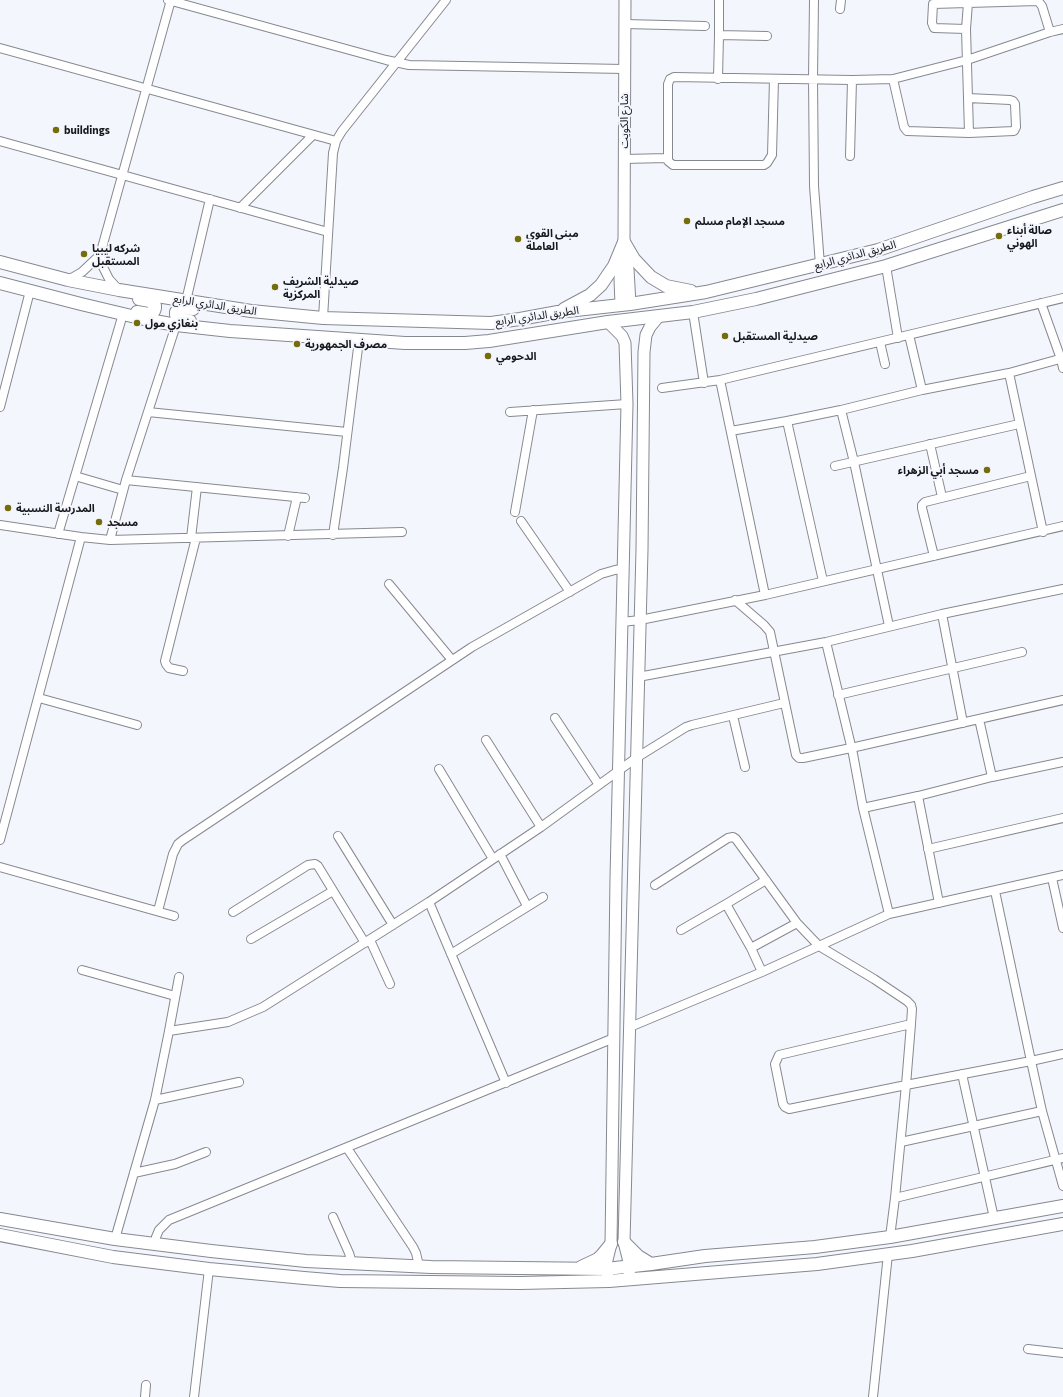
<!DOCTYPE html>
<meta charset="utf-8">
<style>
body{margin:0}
canvas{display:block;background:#f4f6fe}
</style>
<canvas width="1063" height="1397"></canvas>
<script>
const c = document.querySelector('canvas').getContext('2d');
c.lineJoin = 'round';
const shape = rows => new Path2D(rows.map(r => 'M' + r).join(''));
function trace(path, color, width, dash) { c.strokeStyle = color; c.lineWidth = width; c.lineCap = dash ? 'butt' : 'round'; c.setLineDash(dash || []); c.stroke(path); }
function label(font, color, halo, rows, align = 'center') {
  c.font = font + ' Commissioner,"Noto Sans Arabic",sans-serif'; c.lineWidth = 4; c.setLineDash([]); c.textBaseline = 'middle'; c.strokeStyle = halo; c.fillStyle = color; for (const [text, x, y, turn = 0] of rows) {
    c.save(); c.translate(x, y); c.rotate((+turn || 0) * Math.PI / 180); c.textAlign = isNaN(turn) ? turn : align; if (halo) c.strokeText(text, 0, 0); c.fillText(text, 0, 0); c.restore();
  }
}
const street = shape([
 [168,0,386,60,409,65,624,69],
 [719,0,719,35,767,36],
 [814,0,813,79,814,186,820,265],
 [968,3,966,29,969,133],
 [840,9,841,0],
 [625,24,705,26],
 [966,29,934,28,932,23,933,4,1038,1,1042,6,1050,32],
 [0,48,336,141],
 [718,79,719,35],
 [774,79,772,155,767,163,764,165,673,165,668,161,668,84,670,79,674,77,852,80,893,79,967,60,1050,32,1063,29],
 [893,79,904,127,907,131,969,133,1014,131,1016,127,1015,104,1013,101,1010,100,968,98],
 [0,141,328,232],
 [850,156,852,80],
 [624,159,667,158],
 [240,208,313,135],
 [100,255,103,267,109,279,118,289],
 [886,266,898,338],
 [68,280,82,272,100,255,171,0],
 [186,301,210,199],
 [1041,303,1061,359,1063,368],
 [693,312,704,383],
 [323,318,333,153,336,141,342,131,446,0],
 [909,335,922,390],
 [880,342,885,364],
 [1009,373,1043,532],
 [720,380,765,595],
 [662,388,720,380,1063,298],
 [0,407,30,291],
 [841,410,854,462,889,626],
 [148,412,347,432],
 [510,412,627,404],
 [787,421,823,581],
 [731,431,787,421,841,410,922,390,1009,373,1063,358],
 [930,444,942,497],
 [835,466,1019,424],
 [75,476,123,490],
 [126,480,305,498],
 [515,512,533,410],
 [521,521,570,592],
 [0,525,81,537,110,540,402,532],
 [58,534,123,314],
 [333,535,343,468,359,340],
 [288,536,297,497],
 [191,538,197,487],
 [110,540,126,480,176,325],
 [934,556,922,508,922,505,925,502,1031,476],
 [389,584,452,660],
 [735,600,764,625,770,632,796,755,799,758,803,758,851,748,1063,700],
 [942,614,963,723],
 [622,622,640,620,765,595,1063,526],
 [826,642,853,754,863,808,889,914],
 [183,671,169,668,166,664,165,661,196,538],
 [638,677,826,642,942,614,1063,589],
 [838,695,1022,652],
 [39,698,137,725],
 [733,716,745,767],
 [555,718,599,785],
 [979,719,992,777],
 [486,740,541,827],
 [439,769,493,859],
 [918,796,939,903],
 [863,808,918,796,992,777,1063,762],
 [338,836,393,925],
 [0,840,81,537],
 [928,849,1063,818],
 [500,854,527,906],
 [0,867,174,916],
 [1052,878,1063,928],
 [655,885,728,838,733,837,736,839,797,923,819,946,874,979,907,1001,911,1005,912,1009,911,1024,906,1085,789,1109,785,1107,783,1104,775,1064,779,1055,911,1024],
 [995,891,1031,1061,1063,1054],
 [429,902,506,1083],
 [726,904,751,948,762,972],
 [158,911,173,854,178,844,183,840,472,647,601,574,615,570,623,569],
 [233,912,308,865,315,864,318,866,365,943],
 [681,930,726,904,766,880],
 [251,939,333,891],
 [370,940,390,984],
 [751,948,797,923],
 [451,954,543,897],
 [82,970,175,996],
 [630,1027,762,972,889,914,1063,875],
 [169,1031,228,1022,263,1007,429,902,541,827,636,758,686,727,692,725,784,703],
 [962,1074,994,1218],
 [155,1100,239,1082],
 [901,1142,1042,1111],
 [347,1148,413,1247,416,1253,419,1266],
 [134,1173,175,1164,206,1152],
 [895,1198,1063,1158],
 [333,1217,349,1253,352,1263],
 [890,1237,895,1198,906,1085,1031,1061,1042,1111,1063,1186],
 [115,1239,155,1100,169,1031,179,977],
 [155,1244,156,1237,159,1230,169,1220,614,1038],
 [1028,1349,1063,1353],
 [145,1397,146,1385],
 [194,1397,209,1269],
 [873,1397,888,1254]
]);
const secondary = shape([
 [625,0,624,242,628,269,630,304],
 [621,305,620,279,622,257],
 [608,322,622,336,625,343,627,404,616,878,611,1244,606,1264,608,1278],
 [629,1275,630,1266,624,1242,642,550,644,352,646,335,650,327,659,316]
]);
const primary = shape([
 [624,242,634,259,651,277,666,286,691,291],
 [0,262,68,280,119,290,251,311,323,318,491,323,520,319,558,312,630,304,706,292,878,250,1033,197,1063,188],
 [0,283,81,304,144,319,176,325,230,331,405,343,465,343,489,341,608,322,693,312,756,299,886,266,1063,210],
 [564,309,590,295,601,285,614,266,624,242],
 [137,312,149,314,154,311,155,308,155,305,150,301,139,299],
 [190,321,179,319,176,315,176,312,179,308,181,307,193,309],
 [0,1219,115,1239,211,1251,306,1261,431,1267,606,1269,651,1264,705,1256,815,1247,890,1237,1063,1206],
 [0,1235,113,1257,209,1269,304,1278,340,1281,520,1283,609,1281,817,1264,912,1251,1063,1224],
 [624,1242,638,1256,651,1264],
 [581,1267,598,1259,602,1255,611,1244]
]);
trace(street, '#878991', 10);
trace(secondary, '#878991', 13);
trace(primary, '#878991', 14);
trace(street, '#fff', 8);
trace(secondary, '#fff', 11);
trace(primary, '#fff', 12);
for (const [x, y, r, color] of [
 [56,130,4,"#736d0c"],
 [687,221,4,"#736d0c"],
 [999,236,4,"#736d0c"],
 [518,239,4,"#736d0c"],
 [84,254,4,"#736d0c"],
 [275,287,4,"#736d0c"],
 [137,323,4,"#736d0c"],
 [725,336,4,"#736d0c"],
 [297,344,4,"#736d0c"],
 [488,356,4,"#736d0c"],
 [987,470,4,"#736d0c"],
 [8,508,4,"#736d0c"],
 [99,522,4,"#736d0c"]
]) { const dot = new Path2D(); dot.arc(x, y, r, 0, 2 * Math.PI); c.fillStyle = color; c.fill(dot); trace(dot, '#f4f6fe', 1.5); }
label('11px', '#16171a', '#f4f6fe', [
 ["شارع الكويت",624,121,-90],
 ["الطريق الدائري الرابع",855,255,-15],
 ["الطريق الدائري الرابع",215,305,9],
 ["الطريق الدائري الرابع",537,316,-8]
]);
label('bold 11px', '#16171a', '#f4f6fe', [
 ["buildings",64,130],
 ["مسجد الإمام مسلم",695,221],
 ["صالة أبناء",1007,230],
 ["الهوني",1007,243],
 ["مبنى القوى",526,233],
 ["العاملة",526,246],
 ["شركه ليبيا",92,248],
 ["المستقبل",92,261],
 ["صيدلية الشريف",283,281],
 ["المركزية",283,294],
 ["بنغازي مول",145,323],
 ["صيدلية المستقبل",733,336],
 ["مصرف الجمهورية",305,344],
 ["الدحومي",496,356],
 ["مسجد أبي الزهراء",979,470,"right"],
 ["المدرسة النسبية",16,508],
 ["مسجد",107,522]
], 'left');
</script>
